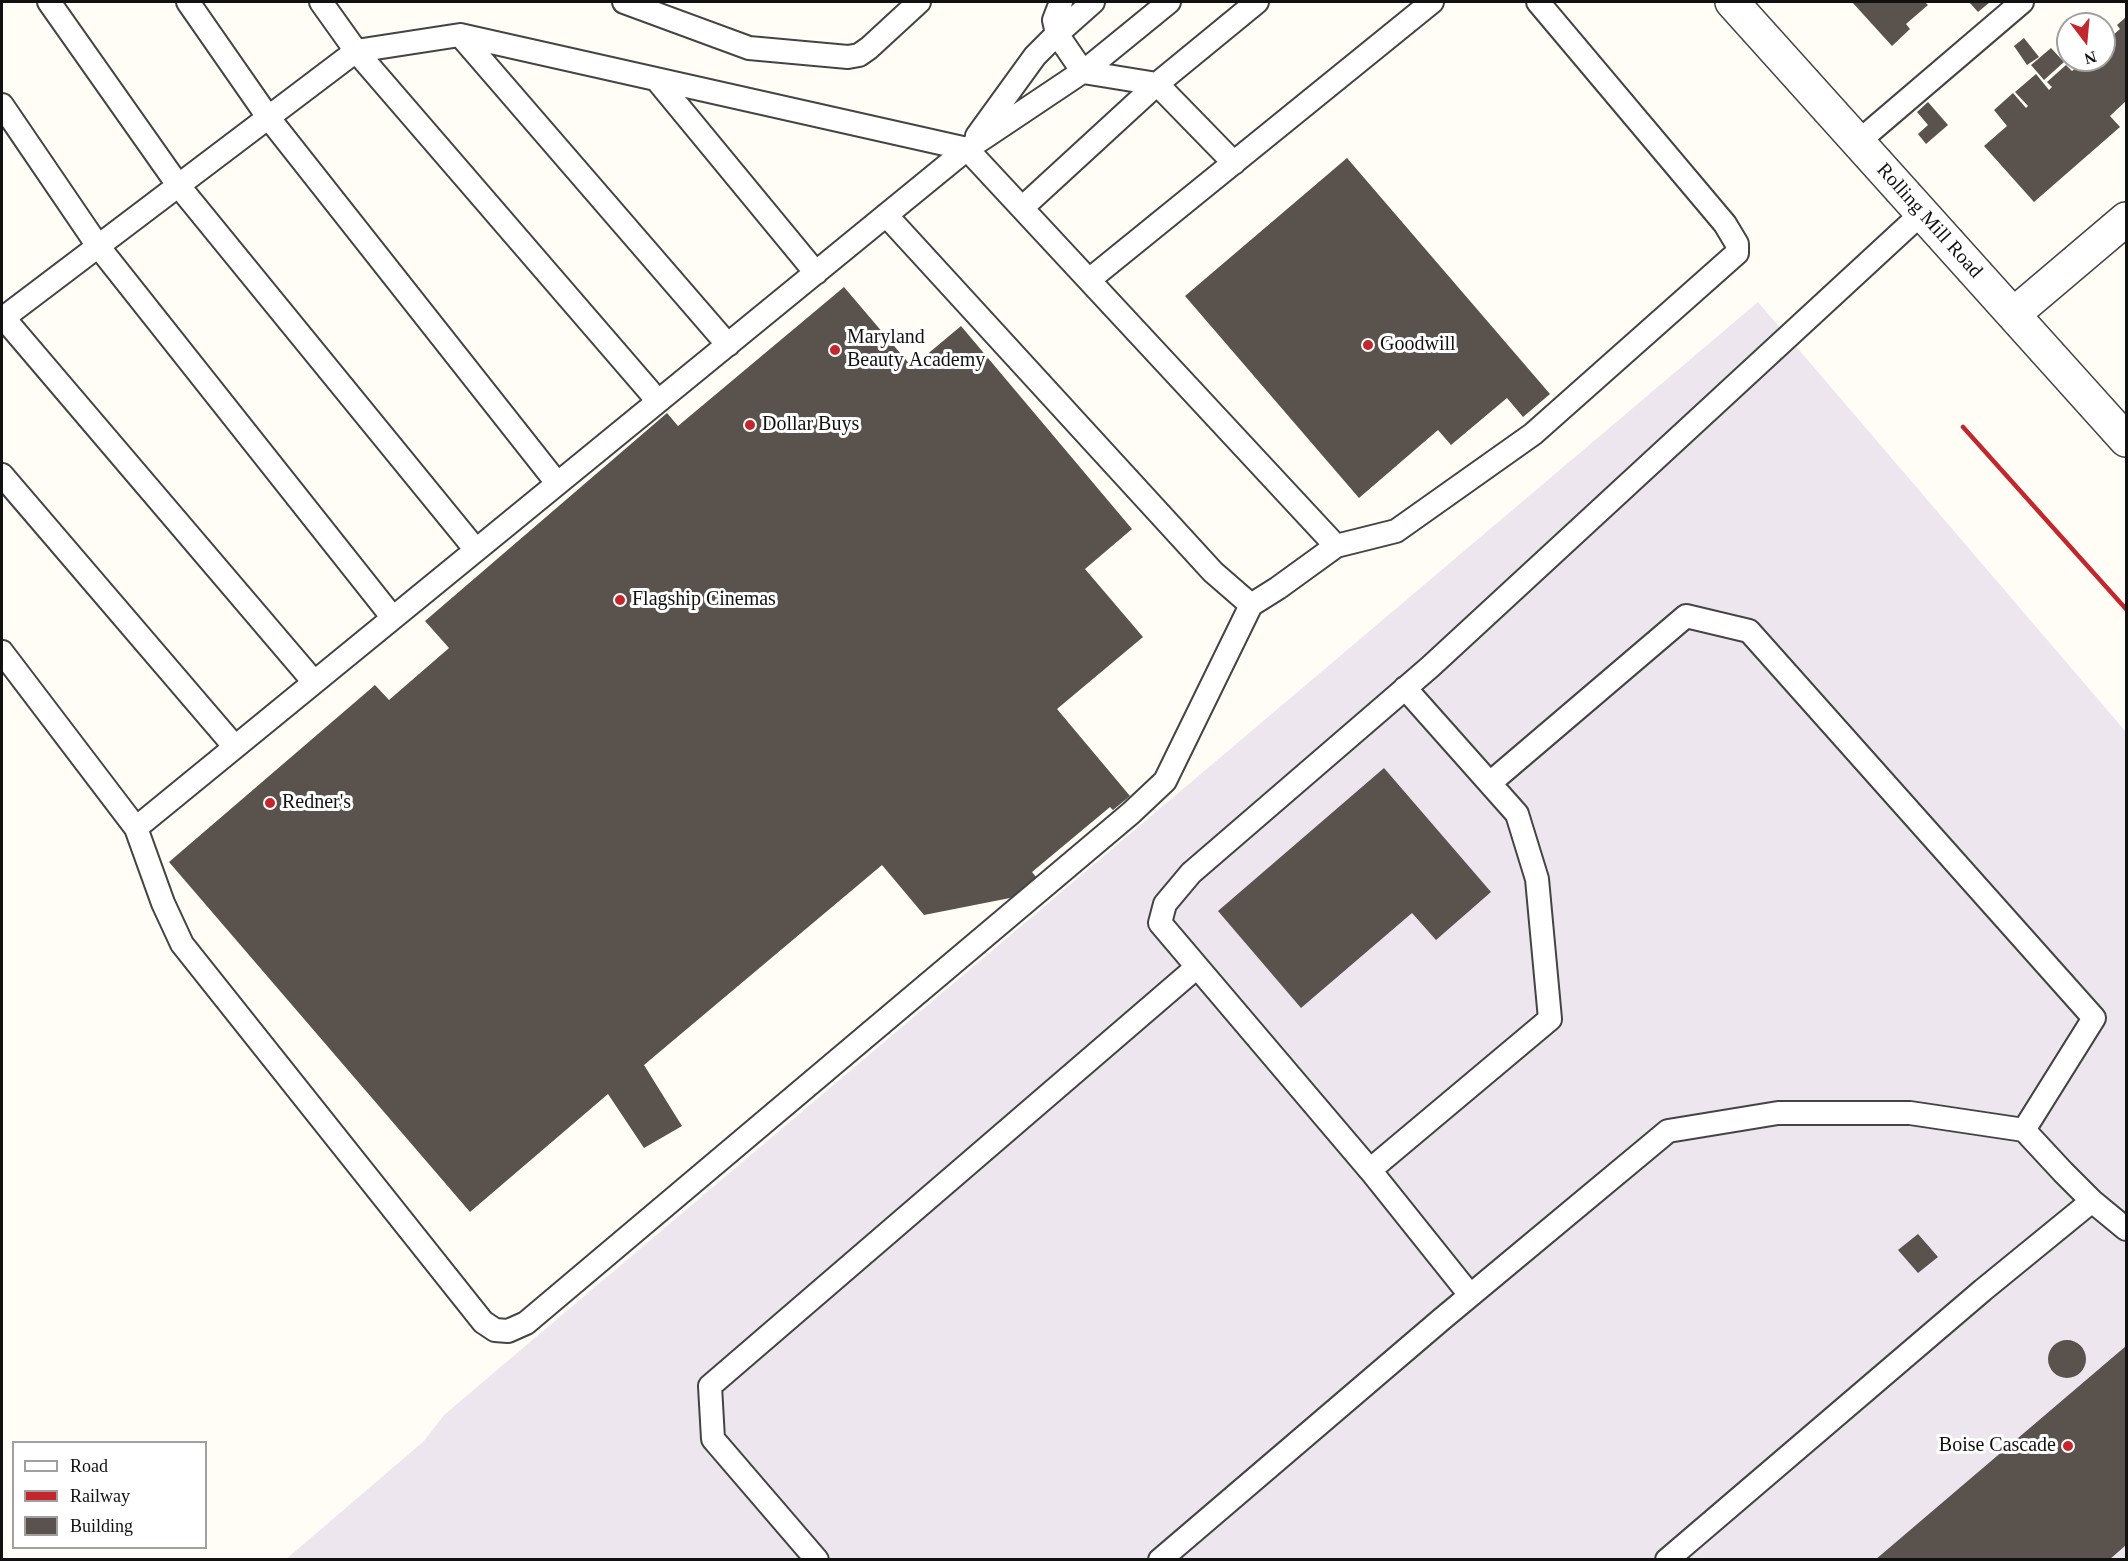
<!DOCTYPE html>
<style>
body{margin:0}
#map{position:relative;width:2128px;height:1561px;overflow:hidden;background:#fffdf5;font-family:Georgia,serif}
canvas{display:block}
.frame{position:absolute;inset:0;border:3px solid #111;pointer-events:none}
.legend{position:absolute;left:12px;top:1441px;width:195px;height:108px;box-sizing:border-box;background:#fff;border:2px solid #a0a0a0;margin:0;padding:8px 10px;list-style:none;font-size:18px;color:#111}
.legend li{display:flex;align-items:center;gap:12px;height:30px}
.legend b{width:30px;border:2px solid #a0a0a0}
.north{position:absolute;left:2056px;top:12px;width:60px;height:60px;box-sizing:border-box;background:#fff;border:2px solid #a0a0a0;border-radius:50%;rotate:164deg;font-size:16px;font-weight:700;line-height:24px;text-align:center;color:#111}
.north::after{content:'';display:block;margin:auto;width:21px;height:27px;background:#c4262e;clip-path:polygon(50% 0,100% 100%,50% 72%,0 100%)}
</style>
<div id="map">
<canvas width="2128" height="1561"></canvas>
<div class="frame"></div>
<ul class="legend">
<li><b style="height:8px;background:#fff"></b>Road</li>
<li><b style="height:8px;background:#c4262e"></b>Railway</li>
<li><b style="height:16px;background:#5a524d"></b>Building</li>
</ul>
<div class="north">N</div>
</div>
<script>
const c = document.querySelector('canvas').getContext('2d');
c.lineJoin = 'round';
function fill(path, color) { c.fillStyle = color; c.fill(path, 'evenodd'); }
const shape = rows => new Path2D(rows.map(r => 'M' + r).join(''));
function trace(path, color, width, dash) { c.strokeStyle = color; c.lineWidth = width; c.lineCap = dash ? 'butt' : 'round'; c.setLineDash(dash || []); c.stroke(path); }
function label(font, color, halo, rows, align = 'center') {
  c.font = font + ' Georgia,serif'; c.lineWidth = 6; c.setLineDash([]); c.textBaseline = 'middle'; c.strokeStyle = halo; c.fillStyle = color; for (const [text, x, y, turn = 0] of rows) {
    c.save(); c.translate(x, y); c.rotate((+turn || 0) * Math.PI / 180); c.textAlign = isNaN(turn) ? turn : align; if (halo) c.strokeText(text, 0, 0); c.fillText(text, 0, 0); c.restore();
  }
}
fill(shape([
 [1758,302,2126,732,2126,1559,285,1560,424,1441,444,1415,497,1370]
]), '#eee6ef');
fill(shape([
 [1852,2,1925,2,1928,5,1906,24,1910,29,1892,46],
 [1969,2,1990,2,1978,12],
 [2126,17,2126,101,2110,116,2120,127,2034,202,1984,146,2007,126,1994,110,2013,93,2026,108,2028,106,2015,92,2036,74,2049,90,2052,87,2047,82,2066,65,2072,71,2085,60,2104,60,2104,43,2120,29,2117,25],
 [2024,38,2039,57,2027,65,2014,46],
 [2051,48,2064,62,2044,80,2031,65],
 [1928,102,1948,125,1926,144,1918,134,1928,125,1917,112],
 [1347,158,1550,394,1523,417,1507,398,1451,445,1438,430,1359,498,1185,296],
 [844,287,912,367,961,326,1132,529,1085,569,1143,637,1057,709,1130,796,1113,810,1110,807,1032,872,1037,878,1015,897,924,915,882,865,644,1065,682,1126,644,1148,608,1094,470,1212,169,862,375,685,389,700,449,648,425,621,667,413,678,426],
 [1384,768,1491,892,1436,940,1412,913,1301,1008,1218,911],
 [1918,1234,1938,1257,1918,1273,1898,1250],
 '2048 1359a19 19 0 1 1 38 0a19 19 0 1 1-38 0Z',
 [2126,1346,2126,1545,2109,1560,1875,1560]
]), '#5a524d');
const service = shape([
 [49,2,178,185,476,550],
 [188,2,268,117,557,483],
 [321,2,356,51,658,401],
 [624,2,749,48,848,57,859,55,869,48,919,2],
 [1061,2,1054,20,1057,34,1083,72,1157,84,1257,2],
 [460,35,728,345],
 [656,79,816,273],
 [2,105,98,246,393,618],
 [977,136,1035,56,1057,34,1093,2],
 [1858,142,2022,2],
 [1022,208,1157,84,1234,163],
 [886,215,1213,572,1251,605,1278,588,1336,546,1396,531,1533,434,1737,253,1737,244,1725,224,1538,2],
 [1089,280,1432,2],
 [2,316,314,682],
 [2,319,356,51,460,35,967,149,1336,546],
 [2,475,235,747],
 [2,652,136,828,163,903,182,944,483,1322,495,1330,508,1331,526,1323,1131,813,1165,781,1251,605],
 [1405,688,1517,814,1537,879,1550,1019,1370,1170,1160,923,1165,904,1191,873,1430,667,1922,213],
 [1490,783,1686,616,1749,631,2094,1018,2024,1130],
 [136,828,967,149,1088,68,1169,2],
 [1370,1170,1470,1295],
 [817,1560,713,1439,710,1386,1197,967],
 [1160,1560,1442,1319,1668,1131,1778,1113,1910,1113,2024,1130,2063,1172,2092,1201,2126,1229],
 [1667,1560,1983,1290,2092,1201]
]);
const minor = shape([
 [2014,314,2126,219]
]);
const tertiary = shape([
 [1732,2,2126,440]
]);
trace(service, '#444', 26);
trace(minor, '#444', 36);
trace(tertiary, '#444', 36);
trace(service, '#fff', 22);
trace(minor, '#fff', 33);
trace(tertiary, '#fff', 33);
trace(shape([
 [1963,427,2126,609]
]), '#c4262e', 4.5);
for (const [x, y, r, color] of [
 [1368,345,6,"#c4262e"],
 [835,350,6,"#c4262e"],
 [750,425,6,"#c4262e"],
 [620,600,6,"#c4262e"],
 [270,803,6,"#c4262e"],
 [2068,1446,6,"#c4262e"]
]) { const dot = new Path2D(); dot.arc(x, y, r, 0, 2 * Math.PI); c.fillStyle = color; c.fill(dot); trace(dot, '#fff', 2); }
label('20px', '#111', '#fff', [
 ["Rolling Mill Road",1929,221,48]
]);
label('20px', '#111', '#fff', [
 ["Maryland",847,338],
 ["Beauty Academy",847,361],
 ["Goodwill",1380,345],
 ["Dollar Buys",762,425],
 ["Flagship Cinemas",632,600],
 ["Redner's",282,803],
 ["Boise Cascade",2056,1446,"right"]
], 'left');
</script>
